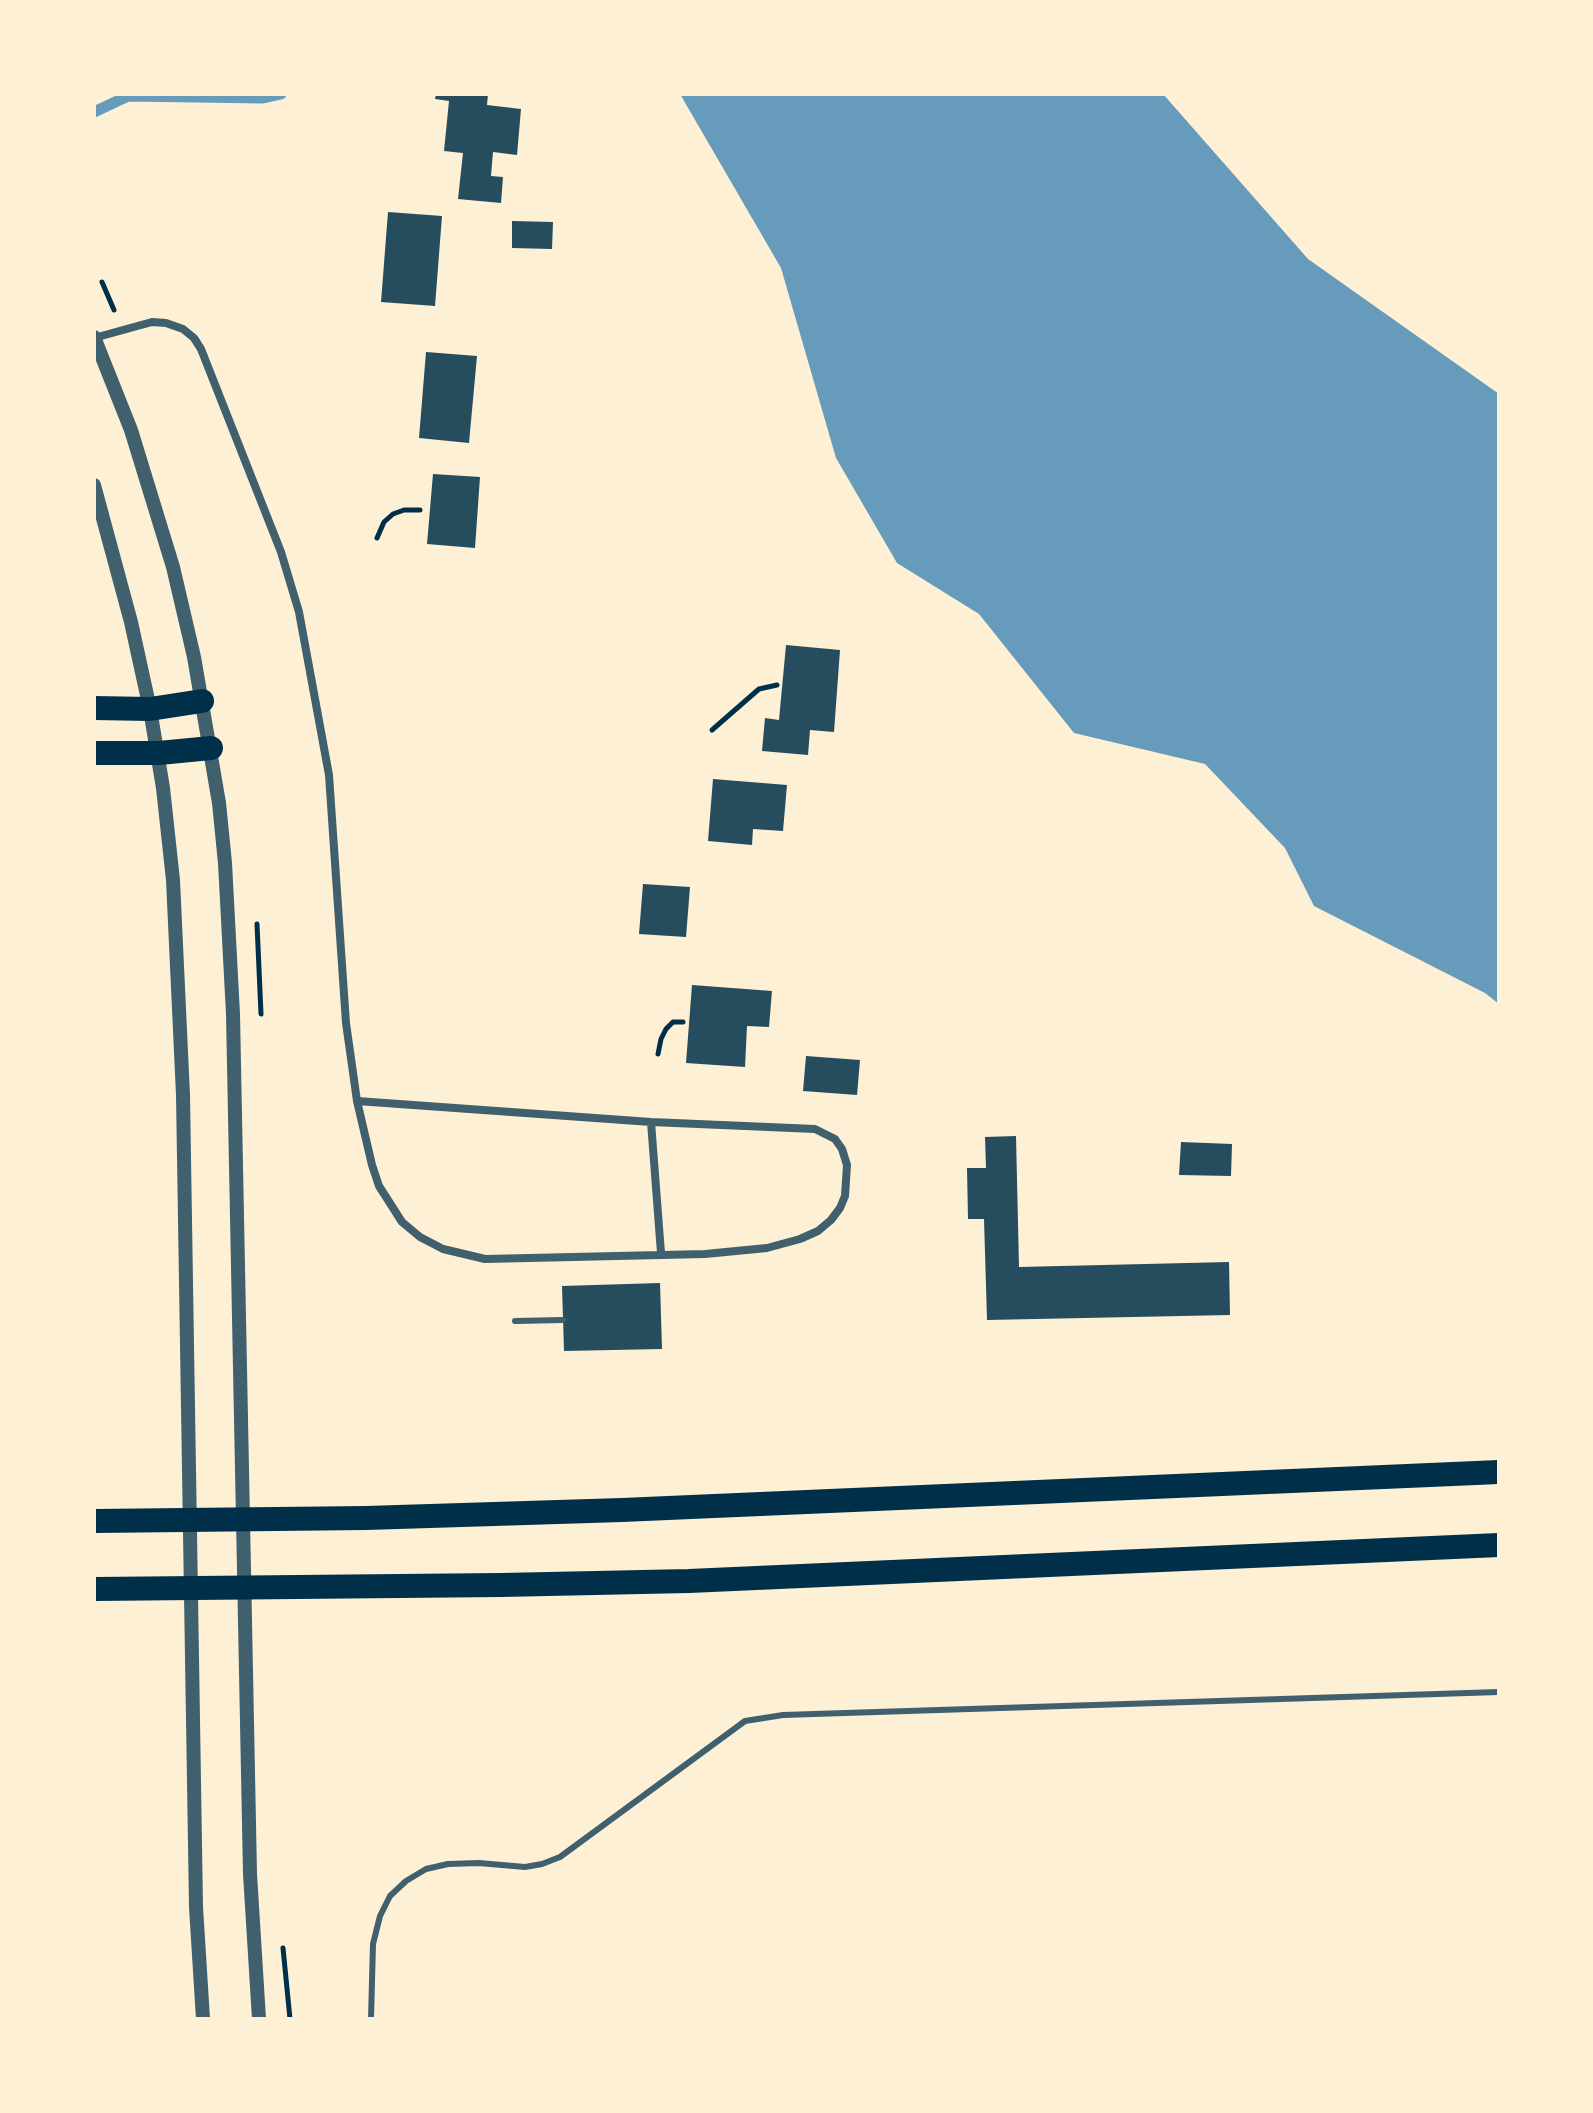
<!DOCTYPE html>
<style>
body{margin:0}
#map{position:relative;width:1593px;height:2113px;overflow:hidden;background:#fdf0d5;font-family:"Sofia Sans Condensed",sans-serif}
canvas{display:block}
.frame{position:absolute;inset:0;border:96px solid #fdf0d5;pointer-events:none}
</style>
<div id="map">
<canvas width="1593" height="2113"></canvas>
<div class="frame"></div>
</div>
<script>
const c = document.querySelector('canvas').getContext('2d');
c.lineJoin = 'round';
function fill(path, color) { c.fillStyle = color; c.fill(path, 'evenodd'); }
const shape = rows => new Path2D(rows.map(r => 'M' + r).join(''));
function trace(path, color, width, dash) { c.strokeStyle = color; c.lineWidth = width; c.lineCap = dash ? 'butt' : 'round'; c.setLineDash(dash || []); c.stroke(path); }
fill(shape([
 [680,94,1163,94,1308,259,1499,394,1499,1004,1485,993,1314,906,1285,848,1205,764,1074,733,979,614,897,563,836,458,781,268]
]), '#669bbc');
trace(shape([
 [94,112,128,96,263,98,281,94]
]), '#669bbc', 11);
fill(shape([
 [436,94,488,94,487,105,521,109,517,155,493,152,491,176,503,177,501,203,458,199,463,153,444,151,449,101,435,99],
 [388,212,442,216,435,306,381,302],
 [512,221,553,222,552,249,512,248],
 [426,352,477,356,469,443,419,438],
 [433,474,480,477,475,548,427,544],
 [786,645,840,650,834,732,810,730,808,755,762,751,765,718,779,720],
 [713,779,787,785,783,831,753,829,752,845,708,841],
 [643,884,690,887,686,937,639,934],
 [692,985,772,991,769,1027,747,1026,745,1067,686,1063],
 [806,1056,860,1060,857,1095,803,1091],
 [1016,1136,1019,1267,1229,1262,1230,1315,987,1320,984,1219,968,1219,967,1168,986,1168,985,1137],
 [1181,1142,1232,1144,1231,1176,1179,1175],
 [660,1283,662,1349,564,1351,562,1286]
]), '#264d5e');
trace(shape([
 [102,282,114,310],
 [377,538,384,522,393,514,404,510,420,510],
 [712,730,759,689,777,685],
 [257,924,261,1014],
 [658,1054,661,1039,666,1029,673,1022,683,1022],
 [283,1948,290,2019]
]), '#003049', 5);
trace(shape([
 [515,1321,563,1320],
 [371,2019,373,1944,380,1916,390,1896,406,1881,426,1869,448,1864,479,1863,525,1867,542,1864,560,1857,745,1721,783,1715,1499,1692]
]), '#3f606c', 6);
trace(shape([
 [94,338,152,322,166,323,183,329,194,338,201,349,281,552,299,612,329,775,346,1023,357,1101,372,1165,379,1186,402,1222,420,1237,443,1249,485,1259,705,1254,767,1248,800,1239,818,1231,831,1220,840,1208,845,1196,847,1165,842,1149,835,1139,815,1129,651,1122,357,1101],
 [651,1122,661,1253]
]), '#3f606c', 8);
trace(shape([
 [94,337,131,430,173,567,194,657,219,803,225,863,233,1014,250,1874,259,2019],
 [94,485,131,622,150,709,163,788,173,880,183,1095,196,1907,203,2019]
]), '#3f606c', 14);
trace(shape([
 [94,708,150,709,202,701],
 [94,753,159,753,211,748],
 [94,1521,366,1518,622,1510,1499,1472],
 [94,1589,501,1585,689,1581,1499,1545]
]), '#003049', 24);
</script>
